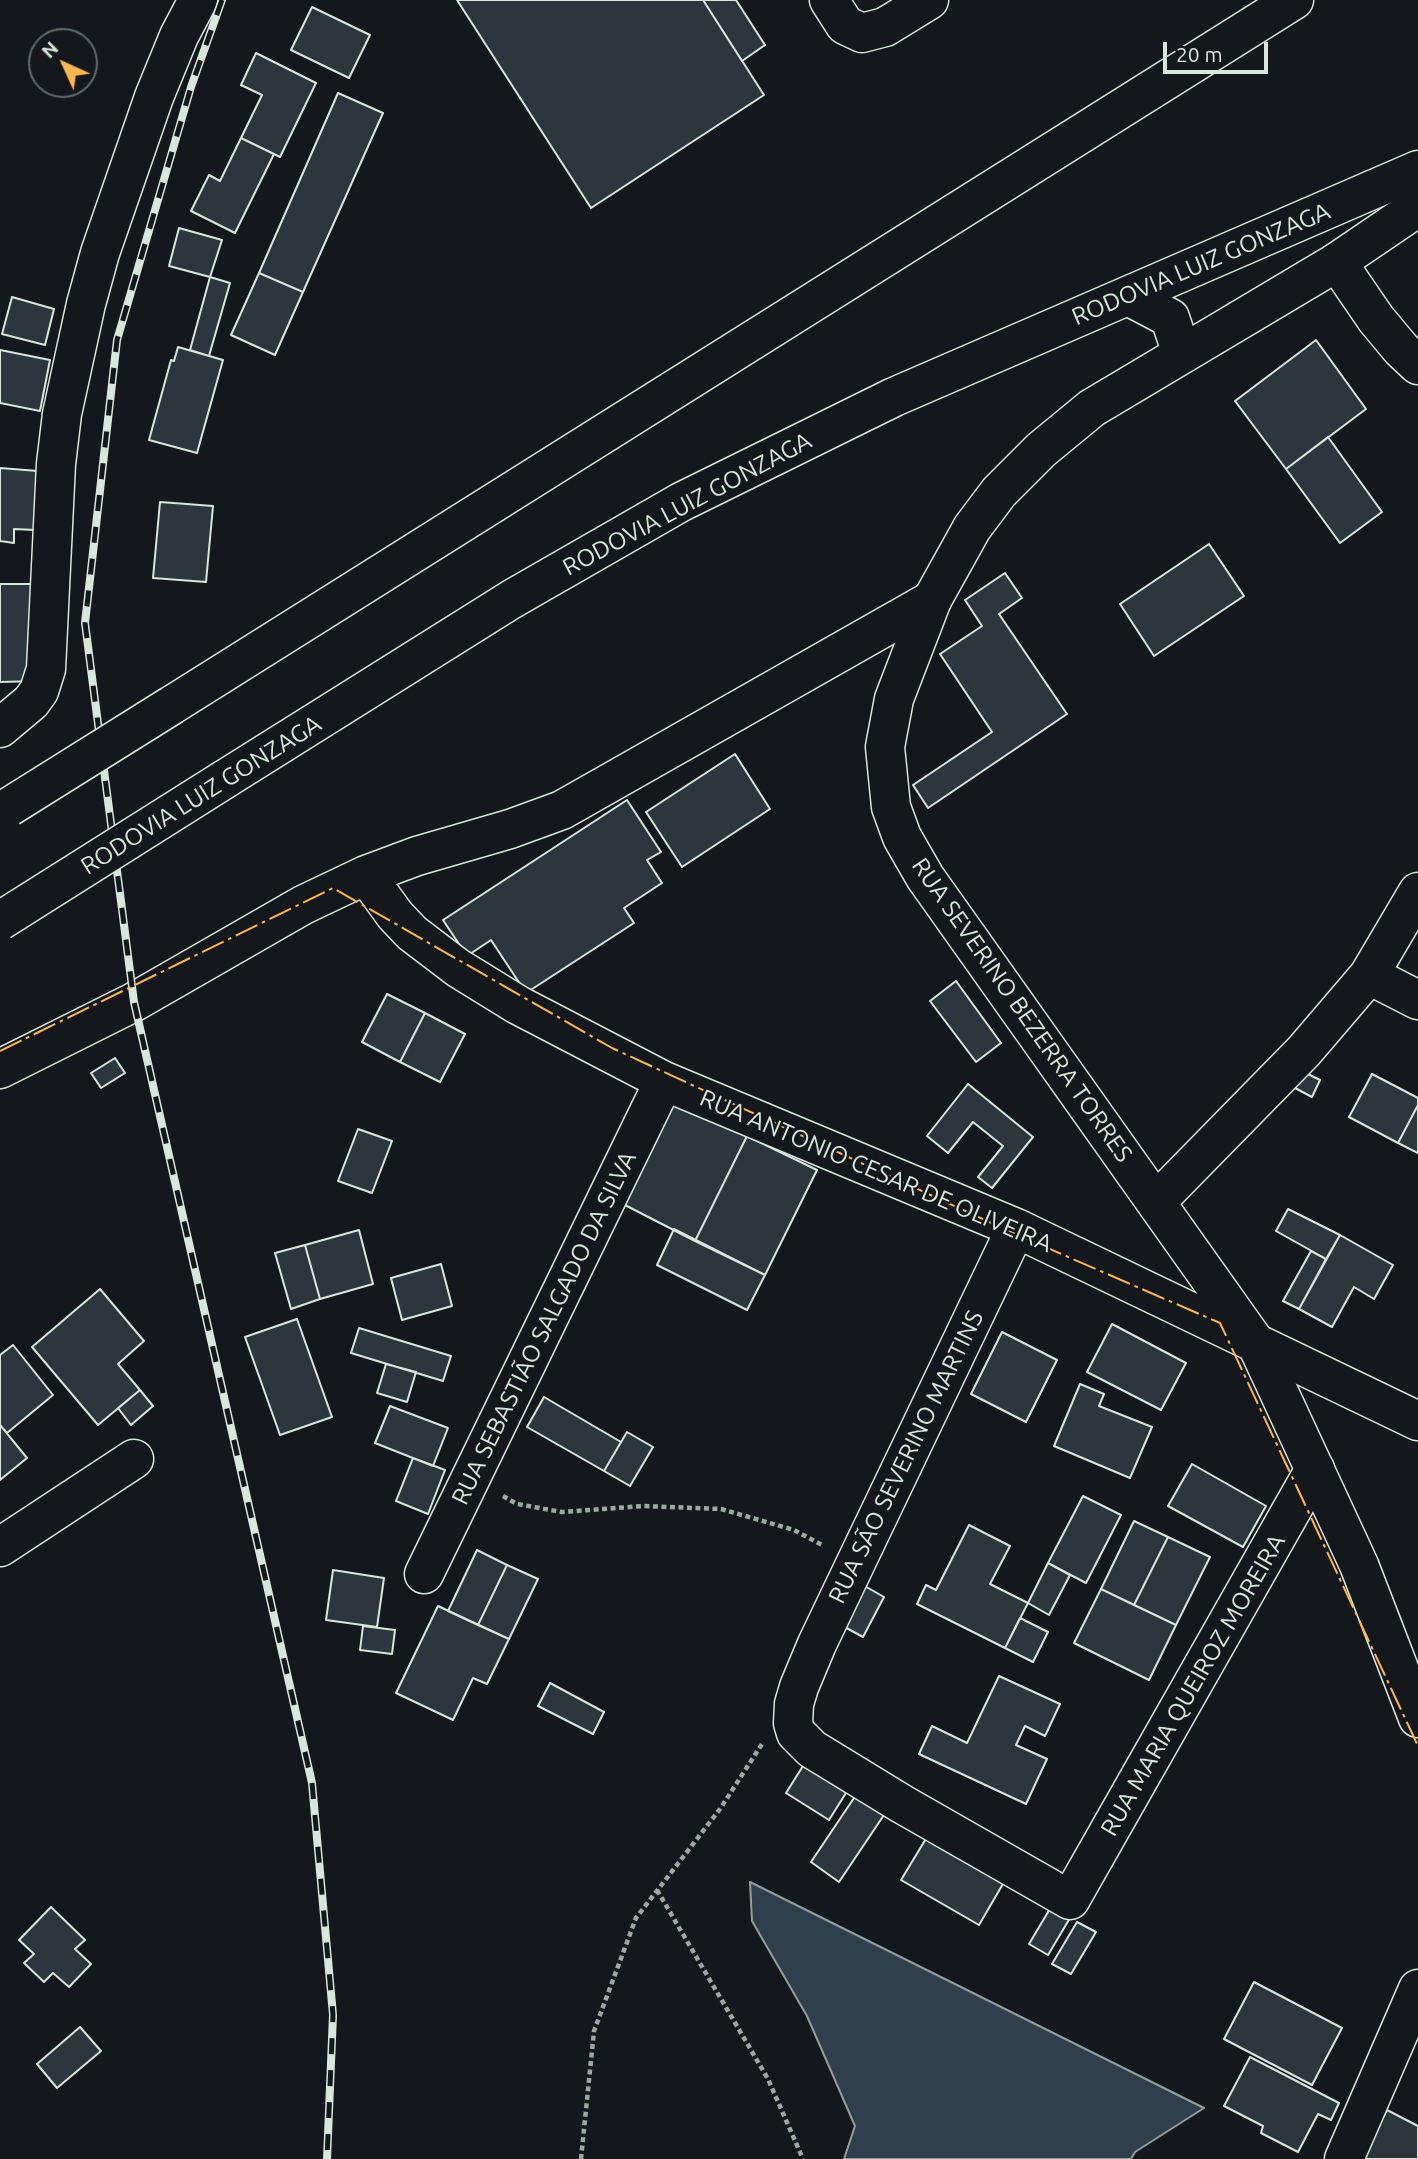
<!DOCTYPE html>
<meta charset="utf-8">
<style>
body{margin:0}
#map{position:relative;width:1418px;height:2159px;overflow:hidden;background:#14181c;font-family:Ubuntu,sans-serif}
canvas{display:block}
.north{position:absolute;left:28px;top:28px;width:70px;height:70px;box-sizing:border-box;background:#14181c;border:2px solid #626a69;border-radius:50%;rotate:315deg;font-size:19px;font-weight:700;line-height:28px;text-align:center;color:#d8e6dc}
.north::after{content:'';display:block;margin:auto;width:24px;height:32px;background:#ffb74d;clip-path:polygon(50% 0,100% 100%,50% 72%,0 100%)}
.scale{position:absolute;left:1163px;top:42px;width:105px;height:32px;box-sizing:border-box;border:4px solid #d8e6dc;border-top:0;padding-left:9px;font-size:21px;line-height:24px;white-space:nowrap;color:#d8e6dc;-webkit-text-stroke:5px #14181c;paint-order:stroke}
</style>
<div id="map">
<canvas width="1418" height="2159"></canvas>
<div class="north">N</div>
<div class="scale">20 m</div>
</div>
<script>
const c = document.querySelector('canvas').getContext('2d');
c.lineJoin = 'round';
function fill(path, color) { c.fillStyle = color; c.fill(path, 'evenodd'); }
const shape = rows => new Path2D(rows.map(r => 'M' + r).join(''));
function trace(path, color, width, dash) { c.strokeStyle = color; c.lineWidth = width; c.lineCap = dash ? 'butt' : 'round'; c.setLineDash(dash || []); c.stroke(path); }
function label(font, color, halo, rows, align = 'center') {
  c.font = font + ' Ubuntu,sans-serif'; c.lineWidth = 5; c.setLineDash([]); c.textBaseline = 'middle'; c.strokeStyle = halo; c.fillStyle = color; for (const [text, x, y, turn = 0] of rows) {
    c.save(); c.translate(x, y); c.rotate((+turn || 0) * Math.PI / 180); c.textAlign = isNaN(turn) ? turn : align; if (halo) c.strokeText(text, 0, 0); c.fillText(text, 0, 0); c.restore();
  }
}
const water = shape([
 [750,1882,1204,2108,1135,2152,1131,2159,844,2159,855,2126,807,2016,752,1921,750,1882]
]);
fill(water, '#2f3f4d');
trace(water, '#939e99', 2);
const building = shape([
 [457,0,703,0,764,95,591,208,457,0],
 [703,0,736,0,765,45,742,61,703,0],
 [312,7,370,35,349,78,291,50,312,7],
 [256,53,316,83,280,157,241,138,262,95,241,85,256,53],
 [338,93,383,113,303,292,259,273,338,93],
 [241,138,274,154,235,233,191,211,209,175,220,181,241,138],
 [179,228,222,240,210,277,169,266,179,228],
 [259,273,303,292,275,355,231,335,259,273],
 [210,277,230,283,209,356,190,350,210,277],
 [12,297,54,309,45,345,2,334,12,297],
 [1316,340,1366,409,1286,469,1235,401,1316,340],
 [178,347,223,360,197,453,149,440,171,360,174,361,178,347],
 [0,350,50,360,40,411,0,403,0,350],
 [1328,437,1382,512,1340,543,1286,469,1328,437],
 [0,468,38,471,35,530,14,529,14,543,0,541,0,468],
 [160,502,213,506,206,582,153,578,160,502],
 [1209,544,1244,596,1154,656,1120,604,1209,544],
 [1005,573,1022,598,999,614,1067,714,928,808,913,785,992,732,940,654,982,626,965,600,1005,573],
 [0,584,35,584,37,681,0,682,0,584],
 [735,754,770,809,682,867,646,812,735,754],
 [627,800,661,852,647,860,662,883,624,908,634,923,526,993,491,940,467,956,443,920,627,800],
 [956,981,1001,1043,976,1062,930,1001,956,981],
 [387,994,425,1013,400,1062,362,1042,387,994],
 [425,1013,465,1034,440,1082,400,1062,425,1013],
 [115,1058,125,1073,101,1088,91,1073,115,1058],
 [1304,1072,1320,1080,1312,1097,1295,1088,1304,1072],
 [1372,1074,1418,1098,1418,1105,1398,1143,1349,1117,1372,1074],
 [968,1084,1033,1137,992,1188,978,1177,1003,1146,973,1122,948,1153,927,1136,968,1084],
 [673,1099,747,1136,695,1241,621,1203,673,1099],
 [1418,1105,1418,1153,1398,1143,1418,1105],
 [358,1129,392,1141,372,1193,338,1181,358,1129],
 [747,1136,817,1170,765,1275,695,1241,747,1136],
 [1288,1209,1340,1235,1326,1259,1276,1231,1288,1209],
 [674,1229,765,1275,747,1310,657,1265,674,1229],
 [359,1230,373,1284,320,1299,305,1245,359,1230],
 [1340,1235,1393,1265,1374,1299,1354,1287,1332,1327,1299,1309,1340,1235],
 [305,1245,320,1299,291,1309,275,1253,305,1245],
 [1311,1251,1326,1259,1299,1309,1283,1301,1311,1251],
 [441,1264,452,1306,402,1320,391,1278,441,1264],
 [100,1289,144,1341,118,1364,140,1390,98,1425,32,1347,100,1289],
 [297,1319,332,1417,280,1435,245,1337,297,1319],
 [1112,1324,1186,1363,1161,1410,1087,1372,1112,1324],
 [359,1328,451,1356,443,1381,351,1353,359,1328],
 [1002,1332,1057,1360,1026,1422,971,1394,1002,1332],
 [13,1345,53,1395,7,1433,0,1425,0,1355,13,1345],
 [386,1364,416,1372,407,1402,377,1393,386,1364],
 [1080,1384,1104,1394,1099,1406,1152,1427,1130,1478,1054,1446,1080,1384],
 [140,1390,153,1406,131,1425,118,1408,140,1390],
 [544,1397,621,1442,604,1471,527,1427,544,1397],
 [390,1406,448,1428,433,1466,375,1443,390,1406],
 [0,1425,27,1458,0,1480,0,1425],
 [627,1432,653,1447,630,1486,604,1471,627,1432],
 [413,1458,445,1470,428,1514,396,1501,413,1458],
 [1192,1464,1266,1506,1243,1547,1168,1506,1192,1464],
 [1083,1496,1121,1515,1086,1583,1048,1563,1083,1496],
 [1134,1521,1168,1537,1134,1605,1101,1589,1134,1521],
 [969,1525,1010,1546,990,1584,1028,1603,1005,1648,917,1604,926,1585,936,1590,969,1525],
 [1168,1537,1210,1557,1176,1625,1134,1605,1168,1537],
 [477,1550,507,1565,478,1625,448,1611,477,1550],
 [1048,1563,1070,1575,1049,1615,1028,1603,1048,1563],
 [507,1565,538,1579,509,1639,478,1625,507,1565],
 [333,1570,384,1578,377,1627,326,1620,333,1570],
 [863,1585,884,1597,863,1637,841,1625,863,1585],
 [1101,1589,1176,1625,1149,1680,1074,1643,1101,1589],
 [438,1606,509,1639,487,1684,473,1678,453,1720,396,1693,438,1606],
 [1020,1618,1048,1632,1033,1662,1005,1648,1020,1618],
 [363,1626,395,1630,392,1654,360,1650,363,1626],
 [999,1676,1060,1704,1045,1736,1025,1726,1016,1745,1047,1759,1026,1804,919,1754,932,1726,967,1743,999,1676],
 [550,1683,604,1712,593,1734,538,1706,550,1683],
 [808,1758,851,1785,829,1820,786,1793,808,1758],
 [860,1789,888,1809,839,1882,811,1862,860,1789],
 [930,1832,1007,1877,979,1925,901,1880,930,1832],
 [1054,1902,1073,1913,1048,1955,1029,1944,1054,1902],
 [51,1907,85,1940,75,1949,91,1964,69,1987,53,1973,44,1982,24,1963,34,1954,19,1940,51,1907],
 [1077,1922,1096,1932,1071,1974,1052,1964,1077,1922],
 [1254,1982,1342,2028,1312,2085,1224,2039,1254,1982],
 [80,2027,101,2051,57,2088,37,2064,80,2027],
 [1250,2057,1339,2103,1331,2120,1318,2114,1298,2152,1261,2133,1263,2126,1224,2106,1250,2057],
 [1387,2110,1418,2126,1418,2159,1361,2159,1387,2110]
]);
fill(building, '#2c363c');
trace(building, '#d8e6dc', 2);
const minor = shape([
 [829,0,845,25,862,33,885,27,929,0],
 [1337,262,1376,319,1401,349,1418,365],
 [0,728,31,702,39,691,46,669,56,464,62,414,86,304,100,253,154,97,179,36,198,0],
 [366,875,395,915,412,933,458,968,518,1005,664,1081,1016,1228,1418,1421],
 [1369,975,1418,1000],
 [0,1069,134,1002,303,905,366,875,417,856,510,829,562,810,932,600],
 [1157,1201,1304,1051,1369,975,1418,892],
 [1016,1228,817,1644,799,1687,794,1704,793,1723,796,1733,812,1749,902,1804,1070,1900,1315,1469],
 [0,1547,134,1459],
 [424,1574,664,1081],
 [1344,2159,1418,1989]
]);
const major = shape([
 [1418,207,1337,262,1092,408,1041,450,999,492,972,528,932,600,894,699,885,747,891,807,902,837,925,877,1257,1345,1359,1565,1418,1718],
 [1128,296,1170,318,1182,354]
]);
const highway = shape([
 [172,705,1294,0],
 [225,779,512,599,681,502,894,397,1418,170]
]);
trace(minor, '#d8e6dc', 41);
trace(major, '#d8e6dc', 41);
trace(highway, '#d8e6dc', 41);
trace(shape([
 [503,1496,517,1504,562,1512,643,1506,721,1509,794,1530,824,1546],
 [657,1890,768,2079,803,2159],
 [581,2159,594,2031,636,1918,720,1809,762,1744]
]), '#9da8a2', 4.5, [5, 3.5]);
trace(minor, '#14181c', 38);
trace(major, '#14181c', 38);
trace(highway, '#14181c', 38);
const rail = shape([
 [222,0,191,87,117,340,85,623,134,1002,312,1783,333,2015,327,2159]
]);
trace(rail, '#d8e6dc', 8);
trace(rail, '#14181c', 5, [16]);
const highwayBridge = shape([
 [9,807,172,705],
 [0,921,225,779]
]);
trace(highwayBridge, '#d8e6dc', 41, []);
trace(highwayBridge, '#14181c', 38);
trace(shape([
 [0,1051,333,888,612,1048,1013,1233,1220,1323,1418,1746]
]), '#ffb74d', 2, [24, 5, 3.5, 5]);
label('24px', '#d8e6dc', '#14181c', [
 ["RODOVIA LUIZ GONZAGA",1201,264,-23],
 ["RODOVIA LUIZ GONZAGA",687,504,-28],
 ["RODOVIA LUIZ GONZAGA",201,795,-32],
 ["RUA SEVERINO BEZERRA TORRES",1022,1010,55],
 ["RUA ANTONIO CESAR DE OLIVEIRA",876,1171,23],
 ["RUA SEBASTIÃO SALGADO DA SILVA",544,1328,-64],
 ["RUA SÃO SEVERINO MARTINS",906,1457,-64],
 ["RUA MARIA QUEIROZ MOREIRA",1193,1685,-60]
]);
</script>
